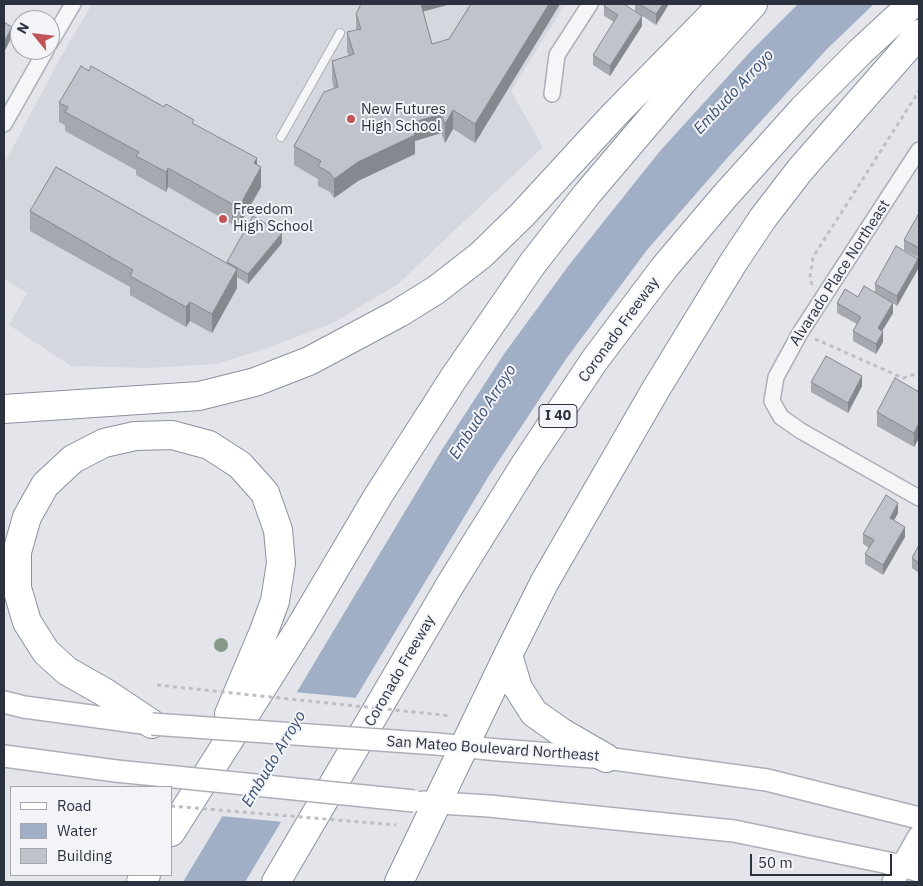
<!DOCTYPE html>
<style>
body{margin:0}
#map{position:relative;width:923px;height:886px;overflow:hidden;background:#e3e5ea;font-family:"IBM Plex Sans",sans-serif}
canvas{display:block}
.frame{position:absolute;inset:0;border:5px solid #2c3140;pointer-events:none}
.legend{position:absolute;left:10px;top:786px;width:162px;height:90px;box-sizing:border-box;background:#f2f4f7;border:1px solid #a3a6ae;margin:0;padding:6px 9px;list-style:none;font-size:15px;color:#2c3140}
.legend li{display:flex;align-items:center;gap:10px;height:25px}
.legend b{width:25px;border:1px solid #a3a6ae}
.north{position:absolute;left:10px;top:10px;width:50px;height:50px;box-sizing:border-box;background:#f2f4f7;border:1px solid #a3a6ae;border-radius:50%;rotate:299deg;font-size:14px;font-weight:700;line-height:20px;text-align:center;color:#2c3140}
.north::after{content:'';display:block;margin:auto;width:18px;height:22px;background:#c25458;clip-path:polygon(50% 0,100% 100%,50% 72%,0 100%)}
.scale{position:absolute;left:750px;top:854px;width:142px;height:22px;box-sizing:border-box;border:2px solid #2c3140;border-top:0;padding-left:6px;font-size:15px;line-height:18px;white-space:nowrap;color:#2c3140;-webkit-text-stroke:4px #f2f4f7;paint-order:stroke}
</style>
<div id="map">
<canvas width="923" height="886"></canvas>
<div class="frame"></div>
<ul class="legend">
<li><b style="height:6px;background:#fff"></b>Road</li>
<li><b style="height:14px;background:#a1afc6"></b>Water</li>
<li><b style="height:14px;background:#c0c3cc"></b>Building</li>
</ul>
<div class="north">N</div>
<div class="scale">50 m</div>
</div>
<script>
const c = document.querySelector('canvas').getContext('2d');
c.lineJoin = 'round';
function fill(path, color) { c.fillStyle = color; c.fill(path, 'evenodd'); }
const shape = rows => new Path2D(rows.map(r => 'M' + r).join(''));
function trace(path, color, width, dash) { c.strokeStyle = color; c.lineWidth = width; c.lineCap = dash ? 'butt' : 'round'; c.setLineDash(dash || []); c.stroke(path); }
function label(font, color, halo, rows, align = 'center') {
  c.font = font + ' "IBM Plex Sans",sans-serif'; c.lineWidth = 4; c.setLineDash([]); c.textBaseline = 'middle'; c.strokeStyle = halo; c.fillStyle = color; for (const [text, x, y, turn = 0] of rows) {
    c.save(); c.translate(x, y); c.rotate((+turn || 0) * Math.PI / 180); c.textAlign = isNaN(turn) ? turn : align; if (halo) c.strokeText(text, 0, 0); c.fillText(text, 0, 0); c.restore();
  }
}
fill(shape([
 [92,4,565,4,511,91,543,147,398,284,331,324,267,348,217,364,149,368,71,366,9,325,27,293,4,279,4,164,63,53]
]), '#d5d7de');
fill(shape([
 [798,4,874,4,827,49,729,156,647,250,566,359,490,474,245,882,183,882,443,448,504,354,569,265,660,151,751,51]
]), '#a1afc6');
fill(shape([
 [294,692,358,698,284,822,220,816]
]), '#e3e5ea');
const lane = shape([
 [281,137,340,33]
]);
const street = shape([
 [50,43,73,4],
 [552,94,557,55,590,4],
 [4,124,46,50],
 [919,150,800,333,776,377,772,401,781,417,801,431,919,498]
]);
const secondary = shape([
 [4,702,24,707,150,724],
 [437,744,499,750,606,758,767,780,919,818],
 [4,756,116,771],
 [423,802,489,806,734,831,903,866,919,871],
 [893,882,919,836]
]);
const highway = shape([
 [4,409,199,396,255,382,309,361,399,313,436,290,481,255,523,214,615,114,723,4],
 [152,724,104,692,67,671,46,652,27,622,17,588,17,552,27,517,45,485,73,459,104,443,135,436,172,435,209,445,240,465,265,493,278,530,281,563,275,601,264,631,229,714],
 [606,758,561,732,534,713,518,688,508,655,544,583,656,389,733,263,763,218,800,170,919,34],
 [171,832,301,626,378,496,453,379,533,263,587,194,683,81,753,4],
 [141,882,146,875],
 [276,882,450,585,526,463,594,361,664,268,724,197,803,109,861,51,912,4],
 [399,882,508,655]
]);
trace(lane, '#acafb7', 10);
trace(street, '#acafb7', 18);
trace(secondary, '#acafb7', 24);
trace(highway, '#8b919f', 30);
trace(shape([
 [812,285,810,277,813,257,919,91],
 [815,339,903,378,919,373]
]), '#bdbfc4', 3, [4, 4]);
trace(lane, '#f5f6f8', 8);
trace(street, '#f5f6f8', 15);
trace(secondary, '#fff', 21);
trace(highway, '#fff', 28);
const secondaryBridge = shape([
 [152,724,437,744],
 [116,771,414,801]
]);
trace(secondaryBridge, '#acafb7', 24, []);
trace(shape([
 [157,685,451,716],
 [171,806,396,825]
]), '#bdbfc4', 3, [4, 4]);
trace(secondaryBridge, '#fff', 21);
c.fillStyle = '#88998a';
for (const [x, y] of [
 [221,645]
]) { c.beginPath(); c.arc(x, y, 7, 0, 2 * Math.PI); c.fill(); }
fill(shape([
 [471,4,560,4,475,143,453,129,445,143,441,133,415,141,415,154,358,181,334,198,330,192,318,186,318,179,294,165,294,146,334,89,332,80,332,61,349,56,347,52,347,32,356,30,356,14,423,11,432,44,449,39],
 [635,4,669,4,656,25,635,11],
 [604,6,642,26,610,76,593,65,593,55,614,22,604,16],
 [59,103,194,124,257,165,261,187,240,224,233,220,232,224,168,187,166,192,136,175,136,170,65,131,65,125,59,122],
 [30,211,227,264,227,262,282,243,248,284,237,277,237,288,212,333,190,321,186,327,130,295,130,287,30,231],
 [919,213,919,258,904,250,904,240],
 [918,269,897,306,893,303,893,313,882,331,883,342,876,354,853,341,853,331,857,324,837,313,837,303,875,292,875,284],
 [811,382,862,386,848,413,811,392],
 [919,392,919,438,914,447,877,426,877,412],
 [898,513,894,520,905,537,883,575,865,564,865,554,869,548,863,544,863,534],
 [919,545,919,573,912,568,912,558]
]), '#a5a8af');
fill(shape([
 [418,4,451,4,418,13],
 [549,4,560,4,475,143,475,124],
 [663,4,669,4,656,25,656,14],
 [642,16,642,26,610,76,610,66],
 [12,27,12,37,4,52,4,42],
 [453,110,453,129,445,143,445,124],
 [441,114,441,133,415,141,415,154,358,181,334,198,334,179,358,162,411,123],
 [257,158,257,174,261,167,261,187,240,224,240,205,254,163],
 [168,168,168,187,166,192,166,172],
 [233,201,233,220,232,224,232,204],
 [282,233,282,243,248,284,248,274],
 [918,259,918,269,897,306,897,296],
 [237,269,237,288,212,333,212,314],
 [190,302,190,321,186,327,186,307],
 [893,303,893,313,878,338,878,328],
 [883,332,883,342,876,354,876,344],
 [862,376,862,386,848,413,848,403],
 [919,423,919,438,914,447,914,433],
 [898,503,898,513,890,528,890,518],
 [905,527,905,537,883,575,883,565]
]), '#86888f');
const building = shape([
 [361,4,421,4,432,44,449,39,471,4,549,4,475,124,453,110,445,124,441,114,411,123,415,135,358,162,334,179,330,173,318,166,321,161,294,146,324,92,338,87,332,61,354,54,347,32,361,29,356,14,361,4],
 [605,4,624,4,642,16,610,66,593,55,618,15,604,6,605,4],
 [639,4,663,4,656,14,639,4],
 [4,22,12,27,4,42,4,22],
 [81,66,89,71,91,66,164,107,166,104,194,120,192,123,257,158,254,163,261,167,240,205,233,201,232,204,168,168,166,172,136,156,139,152,65,112,68,107,59,103,81,66],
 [56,167,237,269,212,314,190,302,186,307,130,276,133,270,30,211,56,167],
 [919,213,919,248,904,240,919,213],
 [253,216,282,233,248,274,227,262,253,216],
 [896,246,918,259,897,296,875,284,896,246],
 [864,286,893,303,878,328,883,332,876,344,853,331,861,317,837,303,845,289,858,297,864,286],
 [826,356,862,376,848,403,811,382,826,356],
 [895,378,919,392,919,423,914,433,877,412,895,378],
 [886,495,898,503,890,518,905,527,883,565,865,554,874,540,863,534,886,495],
 [919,545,919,563,912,558,919,545]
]);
fill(building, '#c0c3cc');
trace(building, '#86888f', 1);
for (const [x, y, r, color] of [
 [351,119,5,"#c25458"],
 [223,219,5,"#c25458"]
]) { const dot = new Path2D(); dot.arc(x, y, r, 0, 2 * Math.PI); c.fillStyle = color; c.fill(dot); trace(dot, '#f2f4f7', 2); }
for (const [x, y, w] of [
 [558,416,38]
]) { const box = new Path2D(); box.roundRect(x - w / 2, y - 11.5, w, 23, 4); c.fillStyle = '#f2f4f7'; c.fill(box); trace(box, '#2c3140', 1); }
label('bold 14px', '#2c3140', null, [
 ["I 40",558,416]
]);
label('15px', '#2c3140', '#f2f4f7', [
 ["New Futures",361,110],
 ["High School",361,127],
 ["Freedom",233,210],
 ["High School",233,227]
], 'left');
label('15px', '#2c3140', '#f2f4f7', [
 ["Alvarado Place Northeast",840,273,-57],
 ["Coronado Freeway",619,330,-54],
 ["Coronado Freeway",400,671,-60],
 ["San Mateo Boulevard Northeast",493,749,4]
]);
label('italic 16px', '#3a4c71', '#f2f4f7', [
 ["Embudo Arroyo",734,92,-47],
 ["Embudo Arroyo",483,412,-57],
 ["Embudo Arroyo",274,759,-59]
]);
</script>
